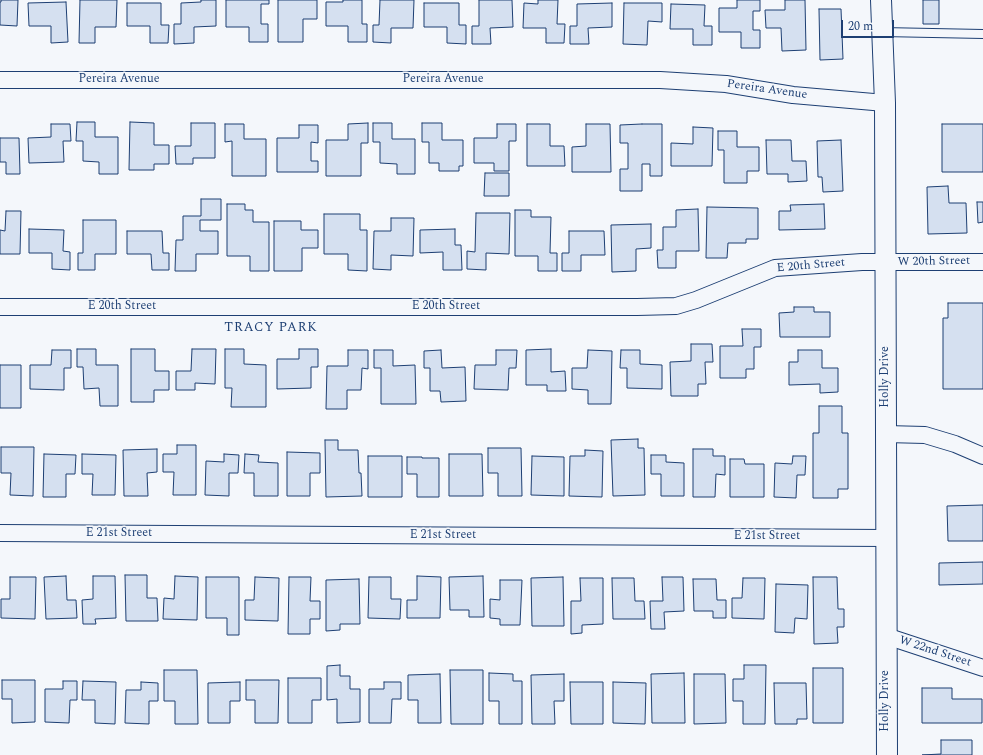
<!DOCTYPE html>
<style>
body{margin:0}
#map{position:relative;width:983px;height:755px;overflow:hidden;background:#f4f7fb;font-family:Spectral,serif}
canvas{display:block}
.scale{position:absolute;left:841px;top:20px;width:53px;height:18px;box-sizing:border-box;border:2px solid #1d3f73;border-top:0;padding-left:5px;font-size:12px;line-height:14px;white-space:nowrap;color:#1d3f73;-webkit-text-stroke:3px #f4f7fb;paint-order:stroke}
</style>
<div id="map">
<canvas width="983" height="755"></canvas>
<div class="scale">20 m</div>
</div>
<script>
const c = document.querySelector('canvas').getContext('2d');
c.lineJoin = 'round';
function fill(path, color) { c.fillStyle = color; c.fill(path, 'evenodd'); }
const shape = rows => new Path2D(rows.map(r => 'M' + r).join(''));
function trace(path, color, width, dash) { c.strokeStyle = color; c.lineWidth = width; c.lineCap = dash ? 'butt' : 'round'; c.setLineDash(dash || []); c.stroke(path); }
function label(font, color, halo, rows, align = 'center') {
  c.font = font + ' Spectral,serif'; c.lineWidth = 3; c.setLineDash([]); c.textBaseline = 'middle'; c.strokeStyle = halo; c.fillStyle = color; for (const [text, x, y, turn = 0] of rows) {
    c.save(); c.translate(x, y); c.rotate((+turn || 0) * Math.PI / 180); c.textAlign = isNaN(turn) ? turn : align; if (halo) c.strokeText(text, 0, 0); c.fillText(text, 0, 0); c.restore();
  }
}
const building = shape([
 [1,0,18,0,17,26,0,25,0,2,1,2,1,0],
 [80,0,117,0,116,27,95,27,95,43,79,43,80,0],
 [201,0,216,0,216,26,194,27,194,43,174,44,174,24,181,24,181,3,201,2,201,0],
 [226,0,269,0,269,4,261,4,261,24,268,24,268,42,249,42,249,27,226,27,226,0],
 [278,0,317,0,317,19,303,19,303,42,278,42,278,0],
 [343,0,362,0,362,24,367,24,367,42,348,42,348,26,326,26,326,2,343,2,343,0],
 [380,0,414,0,413,28,391,28,391,43,373,42,373,25,379,25,380,0],
 [479,0,512,0,513,27,490,28,491,44,472,44,472,26,479,26,479,0],
 [538,0,558,0,557,24,565,24,564,43,546,43,546,28,523,28,524,3,538,4,538,0],
 [737,0,760,0,760,11,753,11,753,30,760,30,760,48,741,48,741,32,719,32,719,8,737,8,737,0],
 [785,0,805,0,806,50,782,51,781,28,766,28,765,10,785,10,785,0],
 [923,0,939,0,939,24,923,24,923,0],
 [66,2,68,42,51,43,51,26,29,26,28,3,66,2],
 [127,3,161,3,161,25,169,25,168,43,150,43,150,26,127,26,127,3],
 [424,3,459,3,459,25,466,25,466,44,447,43,447,27,424,27,424,3],
 [612,3,612,27,588,28,589,44,570,44,570,26,577,26,577,4,612,3],
 [624,3,662,3,662,22,648,21,647,45,623,44,624,3],
 [671,4,705,5,704,26,712,26,712,45,693,45,693,29,670,29,671,4],
 [819,9,841,9,843,59,820,60,819,9],
 [77,122,95,122,95,137,118,137,118,174,99,174,99,162,83,161,83,141,76,141,77,122],
 [130,122,154,123,154,145,169,145,169,164,154,164,154,170,129,170,130,122],
 [191,123,215,123,215,158,193,158,193,164,176,164,175,146,191,146,191,123],
 [368,123,368,143,361,143,361,176,326,176,326,140,348,140,348,124,368,123],
 [373,123,392,123,392,139,415,139,415,174,397,174,397,164,380,163,380,142,373,142,373,123],
 [422,123,442,123,442,140,463,140,463,166,459,166,459,171,439,171,439,163,429,163,429,142,422,142,422,123],
 [51,124,70,124,71,141,63,141,64,162,29,163,28,138,51,137,51,124],
 [225,124,244,124,244,139,266,139,266,176,232,176,232,141,225,142,225,124],
 [497,124,516,124,516,141,509,141,509,171,494,171,494,163,474,163,474,138,497,138,497,124],
 [527,124,550,124,550,146,564,146,565,166,527,166,527,124],
 [586,124,610,124,611,172,572,172,572,147,586,146,586,124],
 [642,124,662,124,662,176,650,176,650,164,642,164,642,191,620,191,620,169,628,169,628,143,620,143,620,125,642,124],
 [942,124,983,124,983,172,942,172,942,124],
 [299,125,318,125,318,143,311,142,311,161,318,161,318,172,277,172,277,138,299,138,299,125],
 [693,127,713,128,712,166,671,166,671,143,693,144,693,127],
 [718,131,737,131,737,147,759,147,759,171,747,171,747,183,724,183,724,150,718,150,718,131],
 [0,138,19,138,20,174,6,174,6,162,0,162,0,138],
 [766,140,791,140,792,161,806,161,807,181,788,182,788,174,767,174,766,140],
 [841,140,843,191,823,192,822,177,818,177,817,141,841,140],
 [485,173,509,173,509,196,484,196,485,173],
 [948,186,949,203,966,203,967,233,928,234,927,187,948,186],
 [201,199,221,199,221,220,200,220,200,231,218,231,218,254,196,254,196,271,175,271,176,240,183,240,183,216,201,216,201,199],
 [977,202,983,202,983,222,978,223,977,202],
 [227,204,245,204,245,210,253,210,253,222,269,222,269,271,250,271,250,256,227,256,227,204],
 [824,204,825,229,779,230,779,211,791,211,790,205,824,204],
 [707,207,758,208,758,239,746,239,746,243,728,243,727,258,706,258,707,207],
 [698,209,699,251,676,251,676,268,658,268,657,250,663,250,663,227,676,227,676,210,698,209],
 [515,210,531,210,531,217,551,217,550,253,557,253,557,271,538,271,538,256,515,256,515,210],
 [6,211,21,211,20,254,0,254,0,230,5,231,6,211],
 [476,213,510,213,509,254,486,253,486,270,467,269,467,251,475,252,476,213],
 [324,214,360,214,360,230,367,230,367,271,348,270,348,254,324,254,324,214],
 [391,218,414,218,413,256,391,255,391,270,373,269,374,231,391,231,391,218],
 [83,220,116,220,116,254,95,254,95,270,78,270,78,253,83,253,83,220],
 [274,221,301,221,301,230,318,230,318,248,302,248,302,271,274,271,274,221],
 [651,224,651,248,636,249,636,271,612,272,611,225,651,224],
 [29,229,64,230,63,251,70,252,70,270,52,269,52,253,29,253,29,229],
 [455,229,455,245,461,245,462,270,443,270,443,252,420,253,420,230,455,229],
 [127,231,162,231,163,253,169,253,169,270,152,270,151,254,127,254,127,231],
 [569,231,604,231,605,255,581,255,581,271,562,271,562,253,569,253,569,231],
 [948,303,983,303,983,389,943,389,943,318,948,318,948,303],
 [794,307,814,307,814,312,830,312,830,337,780,337,779,313,794,312,794,307],
 [742,329,761,329,761,347,754,347,754,369,746,369,746,378,720,378,720,346,743,346,742,329],
 [691,344,712,344,713,362,705,362,706,384,698,384,698,396,671,396,670,362,691,361,691,344],
 [77,349,96,349,96,365,118,365,118,406,100,406,99,388,84,389,83,367,77,367,77,349],
 [131,349,155,349,155,371,169,371,169,390,154,390,154,402,131,402,131,349],
 [192,349,216,349,215,384,195,383,195,390,176,390,176,371,191,371,192,349],
 [225,349,244,349,244,364,266,365,266,407,231,407,232,388,225,388,225,349],
 [299,349,318,349,318,367,311,367,311,388,277,389,277,359,299,359,299,349],
 [551,349,551,372,565,371,566,391,547,391,547,385,526,385,526,350,551,349],
 [52,350,71,350,71,368,64,368,64,390,30,389,30,365,51,365,52,350],
 [348,350,368,350,368,369,362,368,361,390,347,390,347,409,326,409,327,366,348,366,348,350],
 [374,350,393,350,393,366,415,365,416,404,381,404,381,368,374,368,374,350],
 [441,350,442,368,465,367,466,401,441,402,440,391,430,391,430,368,424,368,424,351,441,350],
 [496,350,517,350,516,368,509,368,508,390,474,389,475,365,496,365,496,350],
 [588,350,612,351,611,404,588,404,588,390,572,389,572,368,587,368,588,350],
 [621,350,640,350,640,364,662,365,662,389,627,388,627,368,620,368,621,350],
 [798,350,822,350,822,368,838,368,838,392,820,393,820,384,789,385,789,362,798,362,798,350],
 [0,365,21,365,21,408,0,408,0,365],
 [819,406,842,406,842,433,848,433,848,489,838,489,838,498,813,498,813,433,819,433,819,406],
 [638,439,638,448,644,448,645,495,613,496,611,440,638,439],
 [325,440,338,440,338,450,358,450,359,473,361,473,362,496,326,497,325,440],
 [177,445,196,445,196,495,173,495,174,472,163,472,163,454,177,454,177,445],
 [1,447,34,447,33,496,10,495,11,473,1,473,1,447],
 [488,448,521,448,522,496,498,496,498,473,488,473,488,448],
 [157,449,157,472,147,473,148,496,124,496,123,450,157,449],
 [693,449,713,449,713,456,725,456,725,475,716,474,715,497,693,497,693,449],
 [585,450,603,451,602,497,569,496,570,456,585,456,585,450],
 [287,452,320,453,320,473,310,473,310,496,287,496,287,452],
 [44,454,76,455,75,474,66,474,66,497,43,497,44,454],
 [82,454,116,455,115,495,92,495,93,474,82,474,82,454],
 [224,454,239,455,238,473,229,473,229,496,205,495,206,461,224,462,224,454],
 [245,454,259,455,258,462,278,463,278,496,254,496,254,473,244,473,245,454],
 [449,454,482,454,483,496,449,496,449,454],
 [651,455,666,455,666,462,684,463,684,496,661,496,661,474,651,474,651,455],
 [368,456,402,456,402,497,368,497,368,456],
 [532,456,564,457,564,496,531,495,532,456],
 [793,456,806,456,805,475,797,475,796,498,774,497,775,463,792,464,793,456],
 [407,457,422,457,422,458,439,458,439,497,417,497,417,474,407,474,407,457],
 [730,459,744,459,745,464,764,464,764,497,730,497,730,459],
 [983,505,983,541,948,541,947,506,983,505],
 [983,562,983,584,939,585,939,563,983,562],
 [125,575,147,575,147,598,157,598,158,621,126,621,125,575],
 [66,576,67,600,76,600,77,618,46,619,44,577,66,576],
 [93,576,115,576,116,618,95,619,96,624,83,624,82,600,93,599,93,576],
 [175,576,198,577,197,620,163,619,164,598,174,599,175,576],
 [417,576,441,577,440,618,407,618,407,600,417,600,417,576],
 [483,576,484,617,469,617,469,610,450,610,449,577,483,576],
 [10,577,36,577,35,619,1,618,1,599,10,599,10,577],
 [206,577,239,577,239,635,227,635,227,618,206,618,206,577],
 [255,577,279,578,278,621,245,620,245,600,254,600,255,577],
 [289,577,311,577,310,601,320,601,320,619,310,619,310,634,288,634,289,577],
 [369,577,391,577,391,599,401,599,400,619,368,618,369,577],
 [563,577,564,626,532,626,531,578,563,577],
 [662,577,683,577,684,611,664,612,665,629,651,629,650,601,663,601,662,577],
 [813,577,837,577,838,609,844,609,844,627,837,627,838,643,814,644,813,577],
 [580,578,603,578,603,624,582,625,582,633,571,634,571,601,581,601,580,578],
 [612,578,634,578,635,601,644,601,645,619,613,619,612,578],
 [743,578,765,578,764,619,732,618,732,598,742,598,743,578],
 [359,579,360,624,340,624,340,630,326,631,326,580,359,579],
 [693,579,716,579,717,600,726,600,726,618,713,618,713,611,694,611,693,579],
 [500,580,522,580,520,625,500,625,500,619,490,618,490,599,500,600,500,580],
 [776,584,808,585,807,619,795,618,794,633,775,632,776,584],
 [340,665,340,676,350,676,350,689,360,689,360,722,337,723,337,699,327,700,327,666,340,665],
 [744,665,766,665,765,724,743,724,743,701,733,701,733,679,744,679,744,665],
 [813,668,843,668,843,723,813,723,813,668],
 [164,670,197,670,198,724,175,724,175,701,164,701,164,670],
 [450,670,483,670,483,724,451,724,450,670],
 [489,673,513,674,513,681,522,681,522,724,499,724,499,701,489,701,489,673],
 [684,673,685,723,652,723,651,674,684,673],
 [440,674,441,723,418,723,418,700,408,700,408,675,440,674],
 [564,674,564,701,554,701,555,724,532,724,531,675,564,674],
 [694,674,725,674,726,723,694,724,694,674],
 [288,678,321,678,321,700,312,700,312,723,288,723,288,678],
 [2,680,35,680,35,722,12,723,12,699,2,699,2,680],
 [246,680,279,680,278,723,255,723,255,700,246,700,246,680],
 [63,681,77,681,77,700,70,700,69,723,45,722,45,689,63,689,63,681],
 [83,681,116,682,115,724,95,723,95,700,82,700,83,681],
 [141,682,158,683,158,701,149,701,149,724,125,723,126,690,141,690,141,682],
 [240,682,240,701,230,701,230,723,208,723,208,683,240,682],
 [384,682,401,682,401,699,392,699,391,723,369,723,369,689,384,689,384,682],
 [570,682,603,682,603,724,571,724,570,682],
 [613,682,646,683,645,724,613,723,613,682],
 [774,683,806,683,807,719,797,719,797,724,775,724,774,683],
 [922,688,952,688,952,699,982,699,982,723,922,723,922,688],
 [941,740,972,740,972,755,922,755,941,754,941,740]
]);
fill(building, '#d5e0f0');
trace(building, '#1d3f73', 1);
const service = shape([
 [882,32,983,34]
]);
const minor = shape([
 [0,80,660,80,726,84,793,95,885,103],
 [0,307,637,307,676,306,696,300,775,268,862,262,983,262],
 [886,434,925,435,955,444,983,456],
 [0,533,886,538],
 [886,636,983,668]
]);
const tertiary = shape([
 [881,0,885,103,887,755]
]);
trace(service, '#1d3f73', 10);
trace(minor, '#1d3f73', 18);
trace(tertiary, '#1d3f73', 22);
trace(service, '#f4f7fb', 8);
trace(minor, '#f4f7fb', 16);
trace(tertiary, '#f4f7fb', 20);
label('12px', '#1d3f73', '#f4f7fb', [
 ["Pereira Avenue",119,80],
 ["Pereira Avenue",443,80],
 ["Pereira Avenue",767,90,8],
 ["W 20th Street",934,262,-1],
 ["E 20th Street",811,266,-5],
 ["E 20th Street",122,307],
 ["E 20th Street",446,307],
 ["Holly Drive",886,377,-90],
 ["E 21st Street",119,534],
 ["E 21st Street",443,536],
 ["E 21st Street",767,537],
 ["W 22nd Street",935,652,18],
 ["Holly Drive",886,701,-90]
]);
c.letterSpacing = '1px';
label('13px', '#1d3f73', '#f4f7fb', [
 ["TRACY PARK",271,328]
]);
c.letterSpacing = '0px';
</script>
